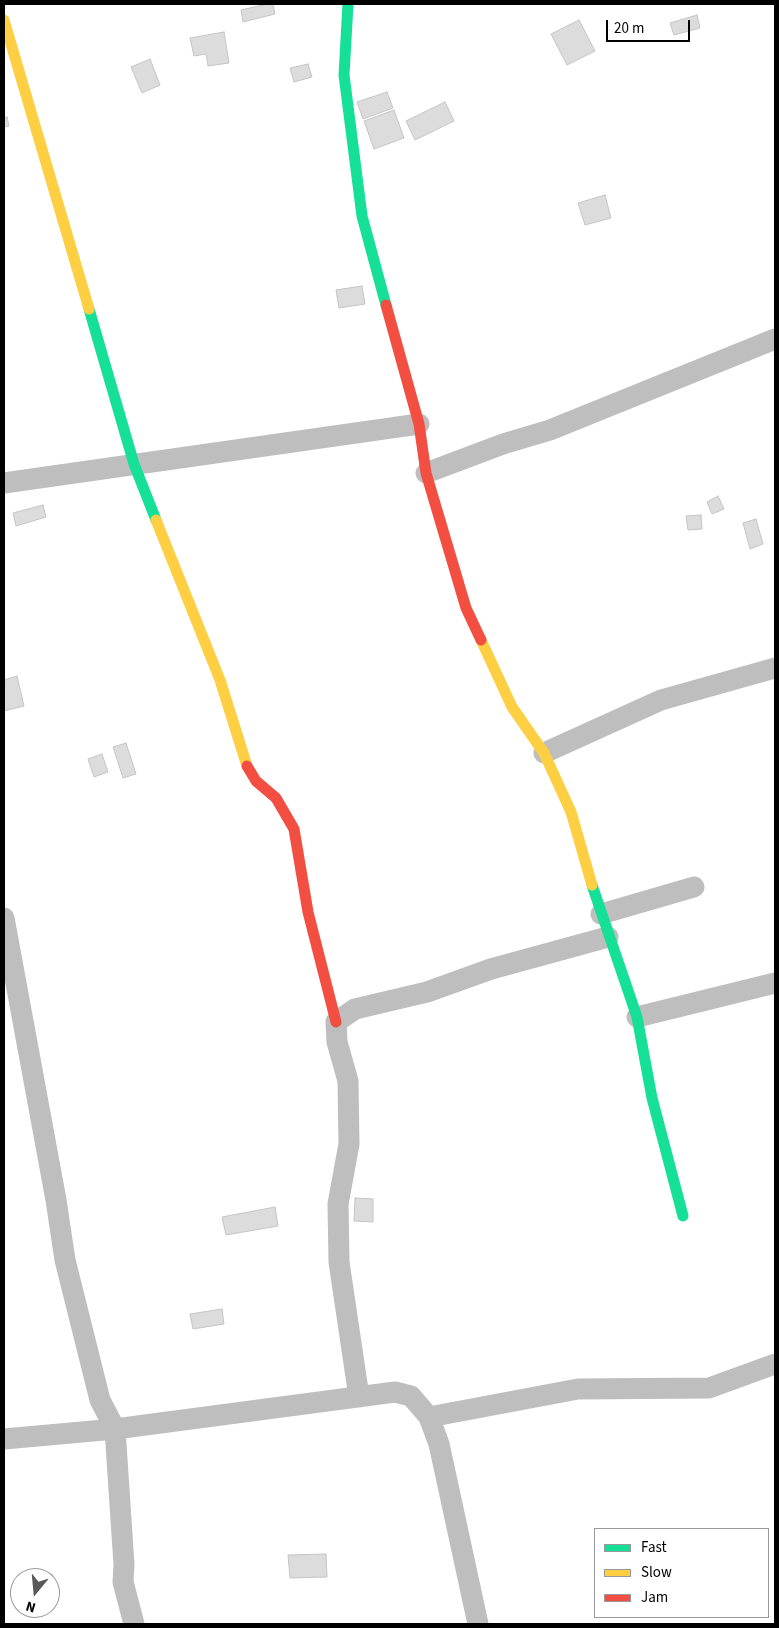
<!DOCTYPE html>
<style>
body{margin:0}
#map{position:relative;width:779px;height:1628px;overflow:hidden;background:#fff;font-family:"Source Sans 3",sans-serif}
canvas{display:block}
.frame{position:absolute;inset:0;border:5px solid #000;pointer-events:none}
.legend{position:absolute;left:594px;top:1528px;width:175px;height:90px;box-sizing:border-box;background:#fff;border:1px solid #999;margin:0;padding:6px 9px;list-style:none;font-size:15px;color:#000}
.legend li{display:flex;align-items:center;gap:10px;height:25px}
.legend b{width:25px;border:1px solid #999}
.north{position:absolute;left:10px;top:1568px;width:50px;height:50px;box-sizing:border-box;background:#fff;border:1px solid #999;border-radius:50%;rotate:197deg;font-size:14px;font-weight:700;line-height:20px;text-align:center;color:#000}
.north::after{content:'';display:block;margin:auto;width:18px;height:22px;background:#595959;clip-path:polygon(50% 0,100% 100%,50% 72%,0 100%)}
.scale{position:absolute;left:606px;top:20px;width:84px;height:22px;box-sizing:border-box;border:2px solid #000;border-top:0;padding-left:6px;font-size:15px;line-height:18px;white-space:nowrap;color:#000;-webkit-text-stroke:4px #fff;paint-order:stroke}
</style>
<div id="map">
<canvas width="779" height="1628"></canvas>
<div class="frame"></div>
<ul class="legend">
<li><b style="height:6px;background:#16e098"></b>Fast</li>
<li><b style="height:6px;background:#ffcf43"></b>Slow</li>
<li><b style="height:6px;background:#f24e42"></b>Jam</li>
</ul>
<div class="north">N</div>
<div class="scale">20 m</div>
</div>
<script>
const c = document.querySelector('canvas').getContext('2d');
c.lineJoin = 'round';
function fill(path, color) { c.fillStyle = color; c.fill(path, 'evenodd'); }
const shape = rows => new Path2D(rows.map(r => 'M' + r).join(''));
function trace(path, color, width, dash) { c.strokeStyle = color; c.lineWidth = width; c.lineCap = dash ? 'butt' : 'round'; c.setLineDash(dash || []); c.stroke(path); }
const building = shape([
 [267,4,273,4,275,14,243,22,241,10,267,4],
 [697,15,700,28,674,35,670,23,697,15],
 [579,20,595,51,567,65,551,34,579,20],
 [224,32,229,63,208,66,206,54,194,56,190,38,224,32],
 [150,59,160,85,142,93,131,67,150,59],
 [308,64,312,77,294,82,290,68,308,64],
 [387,92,393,108,363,119,357,102,387,92],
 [445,102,454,121,415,140,406,121,445,102],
 [394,110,404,138,374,149,364,121,394,110],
 [7,117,9,126,4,127,4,118,7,117],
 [605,195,611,218,585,225,578,203,605,195],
 [362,286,365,304,339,308,336,290,362,286],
 [718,496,724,509,712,514,707,502,718,496],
 [43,505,46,517,16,526,13,513,43,505],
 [701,515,702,529,688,530,686,516,701,515],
 [756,519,763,544,750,549,743,523,756,519],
 [17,676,24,706,4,711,4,680,17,676],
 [126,743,136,774,123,778,113,747,126,743],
 [102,754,108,772,94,777,88,759,102,754],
 [355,1198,373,1199,373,1222,354,1221,355,1198],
 [275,1207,278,1226,226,1235,222,1217,275,1207],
 [222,1309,224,1324,193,1329,190,1314,222,1309],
 [326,1554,327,1577,290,1578,288,1555,326,1554]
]);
fill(building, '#dcdcdc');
trace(building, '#c5c5c5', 1);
trace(shape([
 [426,473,503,444,550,430,775,339],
 [4,483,419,424],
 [544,753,661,700,775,668],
 [601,914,694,887],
 [4,918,56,1200,65,1260,100,1400,115,1429,124,1565,123,1582,134,1624],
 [637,1017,775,983],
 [359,1397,339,1262,338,1204,349,1144,348,1081,337,1042,336,1022,355,1009,427,992,491,969,608,937],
 [429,1417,578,1389,709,1388,775,1364],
 [4,1439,115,1429,395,1392,411,1396,429,1417,439,1444,478,1624]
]), '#bebebe', 21);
trace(shape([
 [348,4,344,75,362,216,386,305],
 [89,309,134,464,156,520],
 [592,885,637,1017,652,1098,683,1216]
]), '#16e098', 11);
trace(shape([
 [4,20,89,309],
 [156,520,220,680,247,766],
 [481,640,512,707,544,753,571,812,592,885]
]), '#ffcf43', 11);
trace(shape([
 [386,305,419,424,426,473,466,608,481,640],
 [247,766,256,781,276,798,294,829,308,912,336,1022]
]), '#f24e42', 11);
</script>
